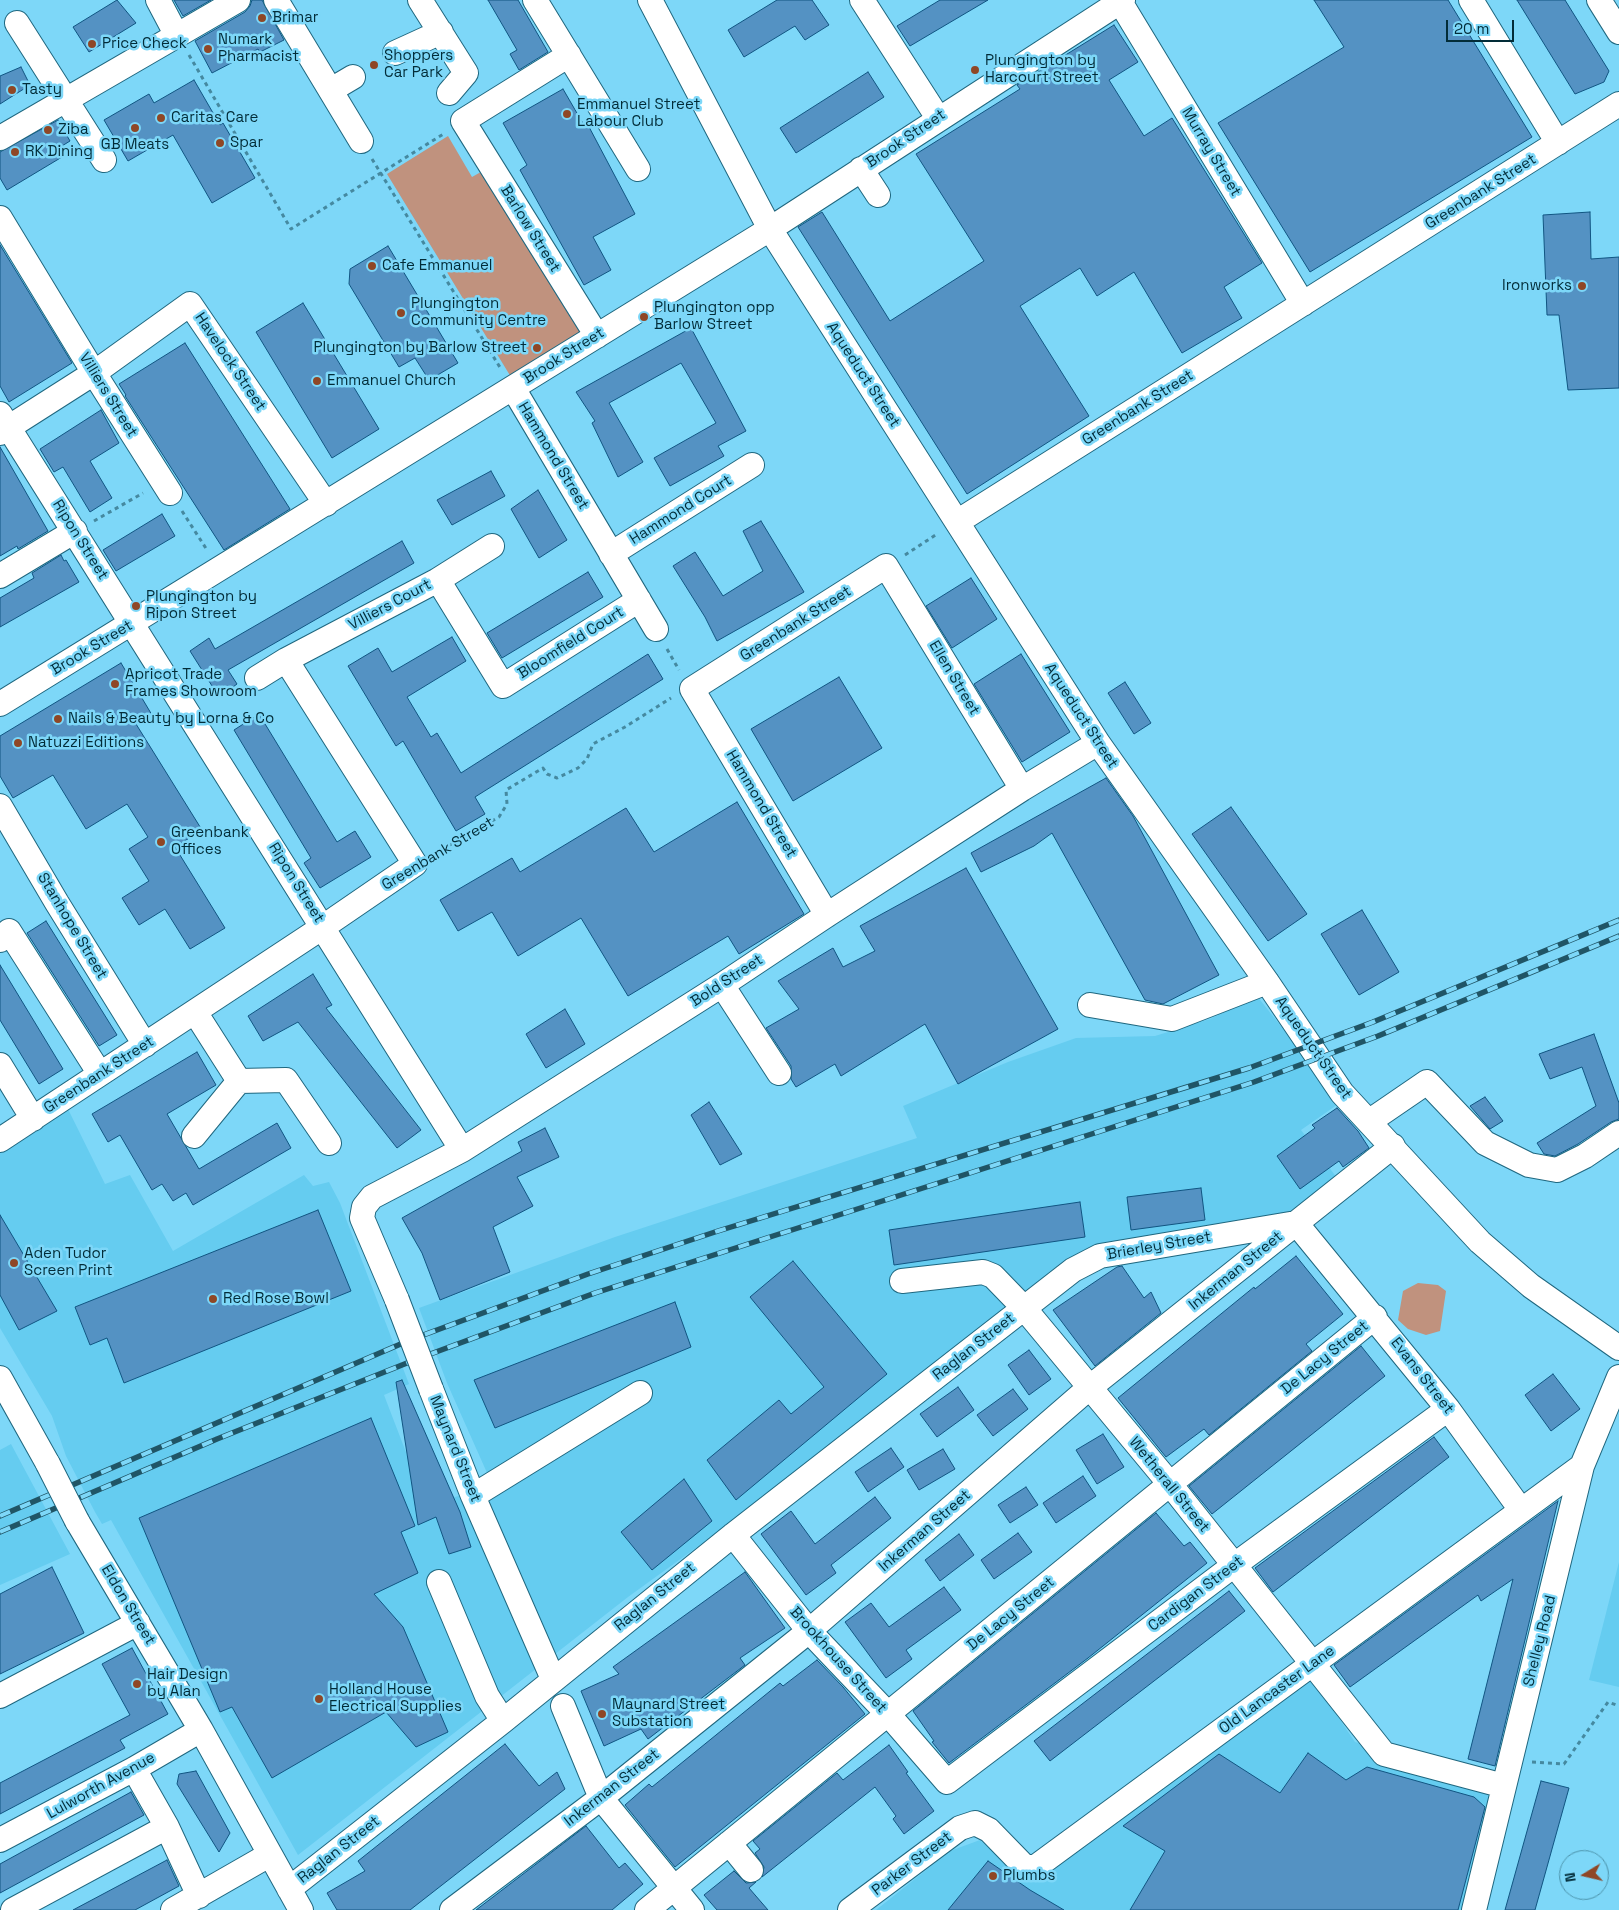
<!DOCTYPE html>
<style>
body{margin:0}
#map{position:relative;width:1619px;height:1910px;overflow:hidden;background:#7dd7f8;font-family:"Space Grotesk",sans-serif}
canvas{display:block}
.north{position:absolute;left:1559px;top:1850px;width:50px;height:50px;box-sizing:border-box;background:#7dd7f8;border:1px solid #4c93ab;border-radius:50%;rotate:261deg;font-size:14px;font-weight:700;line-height:20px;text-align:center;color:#022c38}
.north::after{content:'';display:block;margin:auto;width:18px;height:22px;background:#8f4726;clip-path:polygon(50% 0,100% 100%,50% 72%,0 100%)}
.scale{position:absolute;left:1446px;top:20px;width:68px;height:22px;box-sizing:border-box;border:2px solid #022c38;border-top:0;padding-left:6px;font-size:15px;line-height:18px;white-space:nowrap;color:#022c38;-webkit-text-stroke:4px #7dd7f8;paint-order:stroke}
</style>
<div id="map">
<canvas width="1619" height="1910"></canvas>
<div class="north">N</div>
<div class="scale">20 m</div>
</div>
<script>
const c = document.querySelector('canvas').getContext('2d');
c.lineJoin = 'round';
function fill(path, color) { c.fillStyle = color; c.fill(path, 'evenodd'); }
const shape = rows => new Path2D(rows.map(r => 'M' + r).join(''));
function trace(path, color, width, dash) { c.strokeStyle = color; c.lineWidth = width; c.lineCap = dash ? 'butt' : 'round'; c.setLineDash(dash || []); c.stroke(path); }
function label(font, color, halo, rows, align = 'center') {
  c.font = font + ' "Space Grotesk",sans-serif'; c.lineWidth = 5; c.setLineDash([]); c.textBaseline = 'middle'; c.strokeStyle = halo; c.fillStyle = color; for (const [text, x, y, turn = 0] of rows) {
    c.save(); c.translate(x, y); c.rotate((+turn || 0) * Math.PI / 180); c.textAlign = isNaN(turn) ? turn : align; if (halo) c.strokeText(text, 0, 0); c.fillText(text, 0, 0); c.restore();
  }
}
fill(shape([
 [1257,996,1341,1102,1301,1130,1340,1182,1293,1221,1100,1250,877,1417,628,1597,298,1855,111,1520,102,1524,95,1512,66,1456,52,1416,0,1328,0,1150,67,1107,105,1184,130,1175,173,1251,304,1175,313,1186,329,1182,340,1203,409,1384,384,1395,427,1507,492,1484,447,1383,419,1308,615,1237,917,1138,903,1106,1008,1062,1076,1038,1155,1036,1210,1019],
 [11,1444,70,1554,0,1585,0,1450],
 [1619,1562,1619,1687,1589,1680],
 [1313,1680,1355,1742,1499,1783,1467,1910,876,1910,950,1851,980,1840,1026,1882,1054,1868,1294,1686]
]), '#65ccf0');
fill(shape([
 [448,136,472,177,488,168,590,336,514,382,387,174],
 [1418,1283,1438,1285,1446,1291,1440,1331,1426,1335,1408,1329,1398,1320,1403,1291]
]), '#c0927e');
const building = shape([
 [117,0,136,23,89,52,73,27,117,0],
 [174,0,211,0,183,16,174,0],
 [252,0,262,0,284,40,260,52,258,49,212,73,195,41,245,12,250,6,252,0],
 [488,0,518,0,548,52,519,70,510,54,517,50,488,0],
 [777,0,812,0,829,25,805,40,795,26,744,57,728,30,777,0],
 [940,0,988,0,910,46,897,26,940,0],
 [1314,0,1448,0,1532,137,1310,272,1218,123,1344,47,1314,0],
 [1517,0,1565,0,1609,71,1604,82,1575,94,1517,0],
 [1114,25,1138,62,1109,80,1144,136,1172,118,1262,263,1224,287,1242,318,1182,353,1134,272,1097,296,1080,268,1020,306,1089,416,967,494,798,227,822,212,890,321,984,261,916,154,1020,89,1017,85,1114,25],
 [21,67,30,85,0,104,0,76,21,67],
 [868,72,884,97,796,153,780,128,868,72],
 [194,80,220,125,223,123,255,178,212,203,173,135,128,161,104,120,149,94,154,103,194,80],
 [563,89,585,127,588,125,635,214,593,237,611,270,584,285,520,170,527,165,503,123,563,89],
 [58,120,70,141,57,149,62,157,7,190,0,178,0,152,58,120],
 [1590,212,1591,259,1619,257,1619,388,1568,390,1559,315,1547,315,1543,215,1590,212],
 [0,245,72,363,9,402,0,386,0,245],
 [388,246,458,363,429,380,415,358,399,367,349,284,350,269,388,246],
 [303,303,379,429,332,458,256,332,303,303],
 [691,328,746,431,718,446,724,456,670,486,654,458,716,423,681,363,609,403,643,462,618,477,592,423,595,421,576,392,691,328],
 [185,343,290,509,224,550,125,396,126,395,119,384,185,343],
 [101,410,119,443,90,461,112,498,90,512,63,467,54,472,40,449,101,410],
 [0,447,48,531,18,549,17,546,0,556,0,447],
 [491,471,505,496,452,525,437,500,491,471],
 [538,490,567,540,539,558,511,509,538,490],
 [162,514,175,536,116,571,103,550,162,514],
 [761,521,804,592,717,641,705,617,673,566,695,552,723,596,763,571,743,531,761,521],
 [402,541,414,563,228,670,237,684,219,697,190,651,209,638,215,649,402,541],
 [61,555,64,561,66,560,79,582,0,627,0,598,34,578,32,573,61,555],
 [588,572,603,597,502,658,487,633,588,572],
 [971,578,997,619,952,648,926,606,971,578],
 [452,637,466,661,407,697,431,737,437,733,461,773,648,654,663,679,475,797,485,814,456,831,403,741,396,746,348,666,378,648,392,672,452,637],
 [1021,654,1070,732,1022,762,974,684,1021,654],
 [121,663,152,715,136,724,202,830,175,847,225,928,190,949,165,909,139,925,122,898,149,881,129,849,148,837,127,804,86,829,53,775,13,798,0,776,0,736,121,663],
 [839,677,882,748,793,801,751,729,839,677],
 [1125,682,1151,723,1134,734,1108,693,1125,682],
 [259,714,337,842,355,831,371,857,320,888,304,863,311,858,234,730,259,714],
 [1106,778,1133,816,1219,975,1163,1004,1145,1000,1052,833,1034,846,981,872,971,853,1106,778],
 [737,802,804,914,739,954,728,936,628,996,581,918,518,956,492,912,458,931,440,900,512,858,520,872,626,808,654,852,737,802],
 [1231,807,1307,914,1268,941,1192,834,1231,807],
 [966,868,1058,1029,958,1084,925,1024,841,1076,835,1064,796,1087,791,1079,791,1066,766,1028,799,1009,778,981,833,948,843,967,875,951,860,926,966,868],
 [1362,910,1399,972,1359,995,1321,934,1362,910],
 [46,921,117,1035,99,1046,27,933,46,921],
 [0,965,63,1069,39,1084,0,1020,0,965],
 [313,974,332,1005,326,1008,421,1130,397,1148,298,1022,263,1041,248,1016,313,974],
 [565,1009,585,1044,546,1068,526,1034,565,1009],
 [1594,1034,1619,1103,1619,1119,1611,1122,1578,1144,1555,1156,1544,1154,1537,1143,1596,1106,1582,1067,1550,1079,1539,1054,1594,1034],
 [197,1052,216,1085,167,1114,199,1169,277,1123,291,1148,193,1205,186,1193,173,1201,162,1184,152,1190,120,1135,108,1142,92,1114,197,1052],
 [1485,1097,1503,1121,1490,1129,1470,1106,1485,1097],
 [709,1102,742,1154,720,1165,691,1115,709,1102],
 [1337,1108,1358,1131,1369,1148,1343,1167,1339,1161,1300,1189,1277,1156,1315,1128,1312,1125,1337,1108],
 [545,1128,559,1157,517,1177,533,1206,493,1227,510,1272,440,1300,422,1253,402,1218,522,1151,518,1142,545,1128],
 [1201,1188,1205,1220,1131,1230,1127,1197,1201,1188],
 [1080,1202,1085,1237,894,1265,889,1230,1080,1202],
 [318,1210,351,1291,124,1383,107,1338,90,1345,75,1307,318,1210],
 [0,1215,57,1311,19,1330,0,1295,0,1215],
 [1296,1256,1343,1314,1306,1344,1312,1351,1209,1435,1204,1429,1166,1457,1118,1398,1254,1287,1255,1289,1296,1256],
 [793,1261,887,1374,736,1500,707,1460,779,1400,791,1414,824,1387,750,1297,793,1261],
 [1122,1266,1144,1298,1151,1292,1161,1313,1095,1366,1053,1310,1117,1267,1122,1266],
 [675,1302,691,1347,495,1428,474,1380,675,1302],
 [1361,1346,1385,1376,1212,1514,1189,1486,1361,1346],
 [1029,1350,1051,1379,1029,1395,1008,1365,1029,1350],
 [1553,1374,1580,1409,1551,1431,1525,1395,1553,1374],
 [402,1380,460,1512,471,1547,449,1554,436,1517,418,1525,396,1382,402,1380],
 [958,1387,974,1410,937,1437,920,1414,958,1387],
 [1013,1389,1028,1409,993,1436,977,1415,1013,1389],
 [371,1418,415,1526,401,1532,418,1573,374,1594,403,1627,448,1732,416,1747,386,1712,272,1778,232,1707,220,1712,139,1518,371,1418],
 [1103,1434,1124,1467,1097,1484,1076,1450,1103,1434],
 [1434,1437,1449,1457,1273,1592,1255,1568,1434,1437],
 [891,1448,904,1467,868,1492,855,1472,891,1448],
 [943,1449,955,1469,919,1490,907,1470,943,1449],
 [1083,1476,1096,1496,1056,1523,1043,1503,1083,1476],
 [684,1479,712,1521,652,1570,621,1532,684,1479],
 [1026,1487,1038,1505,1010,1523,998,1505,1026,1487],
 [875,1497,891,1518,831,1565,836,1573,806,1595,761,1534,791,1511,815,1544,875,1497],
 [1558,1501,1495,1766,1468,1759,1513,1579,1481,1601,1478,1595,1350,1687,1334,1665,1558,1501],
 [1156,1513,1184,1546,1190,1542,1207,1563,1088,1658,949,1763,932,1742,934,1741,913,1711,1156,1513],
 [1018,1533,1032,1552,994,1579,981,1560,1018,1533],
 [959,1534,974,1555,940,1581,925,1560,959,1534],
 [52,1567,84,1633,0,1674,0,1594,52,1567],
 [745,1572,785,1628,740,1658,745,1665,648,1739,641,1729,604,1746,581,1691,619,1674,613,1667,745,1572],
 [944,1587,961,1610,906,1650,912,1659,886,1678,845,1622,871,1603,889,1627,944,1587],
 [1229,1591,1245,1611,1050,1761,1034,1741,1229,1591],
 [132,1648,168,1714,120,1740,125,1748,0,1814,0,1783,130,1715,102,1664,132,1648],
 [817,1660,843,1687,865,1714,675,1867,625,1805,649,1784,652,1787,780,1683,783,1686,817,1660],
 [505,1744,539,1786,557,1772,565,1789,410,1910,337,1910,327,1893,365,1871,358,1861,505,1744],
 [889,1745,908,1772,906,1773,934,1811,904,1834,893,1819,896,1816,875,1787,762,1877,764,1867,755,1853,760,1849,753,1841,837,1773,843,1780,889,1745],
 [1308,1753,1346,1780,1367,1767,1474,1797,1485,1807,1458,1910,1130,1910,1165,1851,1123,1826,1219,1754,1280,1793,1308,1753],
 [196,1771,230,1833,219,1852,177,1784,179,1774,196,1771],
 [1541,1781,1569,1788,1535,1910,1505,1910,1541,1781],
 [131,1792,144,1815,0,1893,0,1864,131,1792],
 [586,1826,619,1868,625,1863,643,1884,612,1910,476,1910,586,1826],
 [167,1860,179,1886,135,1910,73,1910,167,1860],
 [988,1861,1030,1890,1064,1910,948,1910,988,1861],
 [734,1871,746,1883,756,1882,749,1888,768,1910,717,1910,704,1895,734,1871]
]);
fill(building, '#5492c3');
trace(building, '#115582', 1);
const minor = shape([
 [158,0,177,36],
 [276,0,361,141],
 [420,0,466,73,449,93],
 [535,0,638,169],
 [650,0,770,229,1098,743,1267,982,1342,1093,1480,1242,1531,1286,1619,1348],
 [862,0,938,118],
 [1119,0,1303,304],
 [1471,0,1558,143],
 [1599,0,1619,32],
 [17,23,104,160],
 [395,53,441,32],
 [569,55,463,121,597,336],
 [331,90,353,77],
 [0,138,238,0],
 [861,169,878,195],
 [0,218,94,373,170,493],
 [513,388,656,629],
 [0,414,462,1150],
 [0,433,94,373,190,304,326,504],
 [957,522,1619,104],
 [611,554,752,465],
 [0,576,75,531],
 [438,580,492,546],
 [257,678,286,660,438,580,503,686,639,600],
 [0,704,770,229,1123,0],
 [0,806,57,903,145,1045],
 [827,915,692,689,886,566,1022,789],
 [0,940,9,931,100,1074],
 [722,985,779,1073],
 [1090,1005,1172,1019,1267,982],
 [195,1012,239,1081,286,1080,329,1143],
 [0,1065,33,1119],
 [1370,1121,1427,1082,1485,1143,1529,1165,1557,1170,1585,1156,1619,1133],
 [194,1136,239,1081],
 [0,1140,323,927,415,864,286,660],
 [1296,1223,1448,1409,1521,1510],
 [902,1281,983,1272,993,1276,1024,1308,1170,1484,1384,1754,1504,1786],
 [397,1300,362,1218,364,1207,372,1197,462,1150,722,985,827,915,1022,789,1098,743],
 [0,1378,48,1464],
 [431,1389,473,1496,553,1679],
 [473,1496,640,1393],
 [77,1521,201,1730,301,1910],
 [733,1535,809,1631,888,1714,947,1782,1233,1566,1448,1409],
 [439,1582,487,1696,503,1721],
 [0,1696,138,1623],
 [563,1706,601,1798,692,1910],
 [134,1769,167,1827,199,1896],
 [0,1840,134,1769,201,1730],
 [729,1843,751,1870],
 [289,1889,503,1721,733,1535,1073,1270,1100,1256,1296,1223],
 [13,1910,167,1827],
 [173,1910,269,1855],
 [452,1910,601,1798,809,1631,1089,1388,1393,1146],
 [647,1910,1375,1317],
 [850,1910,960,1828,975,1823,989,1830,1026,1868,1037,1866,1582,1466],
 [1474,1910,1582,1466,1619,1377]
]);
trace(minor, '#1f677f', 26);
trace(shape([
 [189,55,291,229,445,133],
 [372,159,501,369],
 [182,511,207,550],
 [94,521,143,493],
 [905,555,937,534],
 [667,649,679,670],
 [436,853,499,817,507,804,506,790,543,768,547,774,557,778,578,768,587,759,593,744,625,727,671,698],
 [1532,1762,1564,1764,1608,1702,1619,1706]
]), '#4589a0', 3, [4, 4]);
trace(minor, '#fff', 24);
const rail = shape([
 [0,1516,410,1340,588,1274,718,1231,1249,1068,1373,1022,1619,920],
 [0,1532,217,1439,417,1359,595,1293,1254,1082,1378,1036,1619,936]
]);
trace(rail, '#205566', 5.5);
trace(rail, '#7dd7f8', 4, [11]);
const minorBridge = shape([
 [397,1300,431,1389],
 [48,1464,77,1521]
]);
trace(minorBridge, '#1f677f', 26, []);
trace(minorBridge, '#fff', 24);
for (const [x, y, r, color] of [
 [262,18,5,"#8f4726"],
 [92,44,5,"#8f4726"],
 [208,49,5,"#8f4726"],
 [374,65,5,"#8f4726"],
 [975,70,5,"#8f4726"],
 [12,90,5,"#8f4726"],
 [567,114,5,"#8f4726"],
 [161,118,5,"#8f4726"],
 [135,128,5,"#8f4726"],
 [48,130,5,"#8f4726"],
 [220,143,5,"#8f4726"],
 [15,152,5,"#8f4726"],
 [372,266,5,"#8f4726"],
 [1582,286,5,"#8f4726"],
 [401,313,5,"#8f4726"],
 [644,317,5,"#8f4726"],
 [537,348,5,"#8f4726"],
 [317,381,5,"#8f4726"],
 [136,606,5,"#8f4726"],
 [115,684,5,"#8f4726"],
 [58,719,5,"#8f4726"],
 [18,743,5,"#8f4726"],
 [161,842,5,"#8f4726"],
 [14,1263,5,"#8f4726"],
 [213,1299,5,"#8f4726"],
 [137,1684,5,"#8f4726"],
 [319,1699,5,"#8f4726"],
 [602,1714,5,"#8f4726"],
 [993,1876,5,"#8f4726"]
]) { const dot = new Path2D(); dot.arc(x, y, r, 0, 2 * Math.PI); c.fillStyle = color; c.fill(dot); trace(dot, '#7dd7f8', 2); }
label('15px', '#022c38', '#7dd7f8', [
 ["Brimar",272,18],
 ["Numark",218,40],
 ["Pharmacist",218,57],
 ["Price Check",102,44],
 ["Shoppers",384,56],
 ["Car Park",384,73],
 ["Plungington by",985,61],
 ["Harcourt Street",985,78],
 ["Tasty",22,90],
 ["Emmanuel Street",577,105],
 ["Labour Club",577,122],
 ["Caritas Care",171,118],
 ["Ziba",58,130],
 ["Spar",230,143],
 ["GB Meats",135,145,"center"],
 ["RK Dining",25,152],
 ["Cafe Emmanuel",382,266],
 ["Ironworks",1572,286,"right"],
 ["Plungington",411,304],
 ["Community Centre",411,321],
 ["Plungington opp",654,308],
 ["Barlow Street",654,325],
 ["Plungington by Barlow Street",527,348,"right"],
 ["Emmanuel Church",327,381],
 ["Plungington by",146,597],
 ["Ripon Street",146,614],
 ["Apricot Trade",125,675],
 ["Frames Showroom",125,692],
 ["Nails & Beauty by Lorna & Co",68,719],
 ["Natuzzi Editions",28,743],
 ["Greenbank",171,833],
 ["Offices",171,850],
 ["Aden Tudor",24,1254],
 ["Screen Print",24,1271],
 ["Red Rose Bowl",223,1299],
 ["Hair Design",147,1675],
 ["by Alan",147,1692],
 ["Holland House",329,1690],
 ["Electrical Supplies",329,1707],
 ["Maynard Street",612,1705],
 ["Substation",612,1722],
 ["Plumbs",1003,1876]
], 'left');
label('15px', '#022c38', '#7dd7f8', [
 ["Brook Street",906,139,-34],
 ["Murray Street",1211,152,59],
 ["Greenbank Street",1481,192,-32],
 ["Barlow Street",530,229,58],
 ["Brook Street",564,356,-32],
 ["Havelock Street",230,362,56],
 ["Aqueduct Street",863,375,57],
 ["Villiers Street",108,395,58],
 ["Greenbank Street",1138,408,-32],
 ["Hammond Street",553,456,59],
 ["Hammond Court",681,510,-32],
 ["Ripon Street",80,540,58],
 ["Villiers Court",390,605,-28],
 ["Greenbank Street",796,624,-32],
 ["Bloomfield Court",571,643,-32],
 ["Brook Street",92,648,-31],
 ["Ellen Street",954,678,59],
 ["Aqueduct Street",1081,716,57],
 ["Hammond Street",761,804,59],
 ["Greenbank Street",438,854,-31],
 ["Ripon Street",296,883,58],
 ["Stanhope Street",72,926,59],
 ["Bold Street",727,981,-33],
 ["Aqueduct Street",1313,1048,55],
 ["Greenbank Street",99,1075,-33],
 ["Brierley Street",1159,1246,-10],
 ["Inkerman Street",1236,1271,-39],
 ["Raglan Street",974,1347,-38],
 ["De Lacy Street",1325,1358,-39],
 ["Evans Street",1422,1376,52],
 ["Maynard Street",455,1449,68],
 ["Wetherall Street",1169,1485,51],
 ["Inkerman Street",925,1531,-41],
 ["Cardigan Street",1196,1594,-37],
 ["Raglan Street",655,1597,-39],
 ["Eldon Street",128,1605,59],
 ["De Lacy Street",1011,1614,-39],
 ["Shelley Road",1540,1641,-76],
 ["Brookhouse Street",838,1660,48],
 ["Old Lancaster Lane",1277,1690,-36],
 ["Lulworth Avenue",101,1786,-29],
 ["Inkerman Street",612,1788,-38],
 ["Raglan Street",339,1850,-38],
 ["Parker Street",912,1864,-37]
]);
</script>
